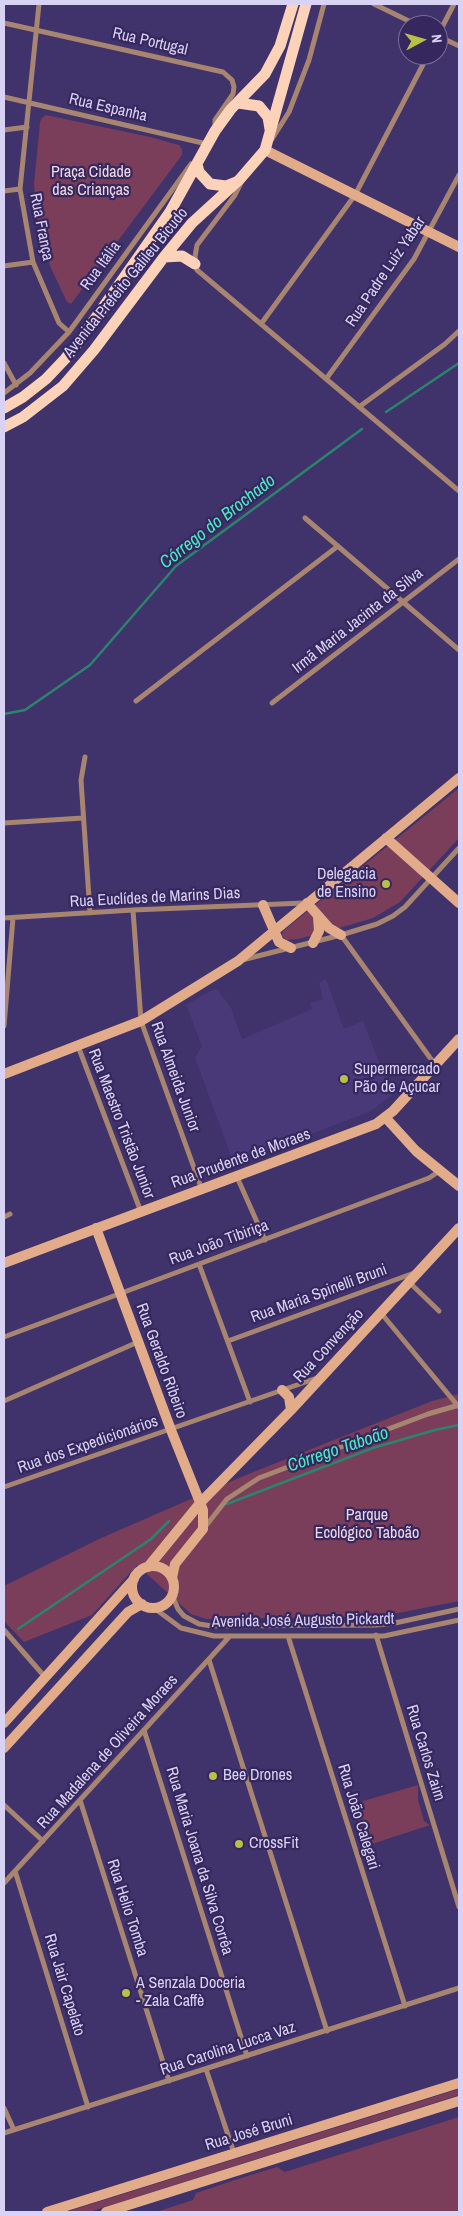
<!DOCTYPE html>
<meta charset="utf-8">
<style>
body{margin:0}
#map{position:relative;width:463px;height:2216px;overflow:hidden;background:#40326a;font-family:"Archivo Narrow",sans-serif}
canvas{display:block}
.frame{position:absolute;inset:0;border:5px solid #d8d3f5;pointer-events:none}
.north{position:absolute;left:398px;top:15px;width:50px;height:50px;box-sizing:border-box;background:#36275e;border:1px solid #776c9a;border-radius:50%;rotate:84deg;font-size:14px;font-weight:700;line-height:20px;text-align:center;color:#d8d3f5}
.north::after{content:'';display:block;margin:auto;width:18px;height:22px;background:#b9c046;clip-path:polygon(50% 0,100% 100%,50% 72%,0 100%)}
</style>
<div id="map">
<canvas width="463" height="2216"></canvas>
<div class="frame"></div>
<div class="north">N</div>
</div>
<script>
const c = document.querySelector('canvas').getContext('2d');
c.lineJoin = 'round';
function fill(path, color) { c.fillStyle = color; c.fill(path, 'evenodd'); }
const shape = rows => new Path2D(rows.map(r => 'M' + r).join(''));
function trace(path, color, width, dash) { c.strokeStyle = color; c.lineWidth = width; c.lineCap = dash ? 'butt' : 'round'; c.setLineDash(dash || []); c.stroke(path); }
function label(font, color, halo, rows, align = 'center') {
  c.font = font + ' "Archivo Narrow",sans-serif'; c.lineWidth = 4.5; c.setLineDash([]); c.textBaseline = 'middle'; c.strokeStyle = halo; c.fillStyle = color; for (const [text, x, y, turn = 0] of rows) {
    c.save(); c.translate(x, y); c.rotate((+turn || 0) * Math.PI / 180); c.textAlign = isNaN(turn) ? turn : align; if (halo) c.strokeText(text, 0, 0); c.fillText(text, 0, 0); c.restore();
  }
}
fill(shape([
 [326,979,344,1029,363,1021,392,1095,371,1111,234,1164,195,1058,202,1046,186,1005,216,988,231,1008,242,1039,312,1009,310,1003,323,999,319,983]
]), '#493979');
fill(shape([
 [46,115,150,137,179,145,182,149,182,155,71,304,67,302,51,268,42,241,36,213,34,184,40,123,41,119],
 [459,788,459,838,400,902,373,918,336,929,298,939,286,940,282,936,283,931],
 [459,1394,459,1601,383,1616,206,1619,191,1614,137,1565,92,1615,24,1642,4,1621,4,1586,99,1539,246,1475,432,1401],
 [418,1785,418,1800,424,1821,430,1825,366,1846,353,1804],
 [459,2089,459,2095,89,2212,66,2212],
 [459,2117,459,2212,156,2212,193,2200,196,2193,238,2179,277,2167,285,2172]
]), '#7a3e5a');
trace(shape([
 [386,412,459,363],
 [4,714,25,710,90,665,176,566,362,429],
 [227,1504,373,1448,435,1430,459,1425],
 [18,1629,151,1539,169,1521]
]), '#2b846d', 2.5);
trace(shape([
 [39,4,20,189,33,262,59,323,69,332],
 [374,4,417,25],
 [4,23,223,72,232,80,234,87,233,94,215,120,215,126],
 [438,35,454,4],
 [438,36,459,46],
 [4,97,207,144],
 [4,130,27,127],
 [272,139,289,112,309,60,324,4],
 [241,183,235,195,197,245,195,257,197,270,459,491],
 [4,191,20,189],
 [4,266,33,262],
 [261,324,355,195,428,55],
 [4,363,16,385],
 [326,379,414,259,459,175],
 [4,393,30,373,69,332,191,164],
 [359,407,445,344,459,331],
 [305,518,459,650],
 [136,701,338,546],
 [272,703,459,559],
 [85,757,81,780,90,913],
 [4,823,83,818],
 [133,910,141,1021,202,1190],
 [4,918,133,910,304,903],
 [341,935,436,1066],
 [242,960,341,935,377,924,393,916,405,907,459,848],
 [4,1026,13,918],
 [78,1046,141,1212],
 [237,1177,265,1240],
 [4,1217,10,1214],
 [199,1264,250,1402],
 [409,1282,439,1311],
 [381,1313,458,1406],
 [4,1337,429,1178,441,1170],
 [228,1341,414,1273],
 [4,1401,138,1342],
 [4,1487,317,1378],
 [205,1527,227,1499,259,1478,428,1414,459,1405],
 [172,1595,178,1609,184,1616,199,1624,212,1626,376,1625,395,1623,459,1609],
 [154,1608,181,1628,214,1636,384,1636,459,1620],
 [4,1630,45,1677],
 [376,1635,459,1907],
 [288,1636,405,2006],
 [209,1660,327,2031],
 [144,1730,247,2056],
 [80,1800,169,2081],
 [4,1805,43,1841],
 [15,1871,88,2107],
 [4,1883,230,1636],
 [206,2069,234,2153],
 [4,2108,14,2130],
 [4,2133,459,1988]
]), '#a78570', 5);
trace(shape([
 [265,150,459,247],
 [386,838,459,903],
 [307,903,329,928,341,935],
 [263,905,279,942,291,948],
 [313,943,319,931,318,917],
 [4,1074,141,1021,238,961,459,778],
 [385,1117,416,1151,459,1186],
 [96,1228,171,1430,203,1510,203,1529,175,1564,172,1578],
 [4,1263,376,1124,393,1111,459,1039],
 [282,1390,289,1397,291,1410],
 '132 1587a21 21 0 1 1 42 0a21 21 0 1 1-42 0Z',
 [148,1567,201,1502,291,1410,459,1228],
 [4,1723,134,1579],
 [4,1748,128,1612,142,1604],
 [47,2212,459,2083],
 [106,2212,459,2101]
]), '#e2ac8b', 10);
trace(shape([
 [238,103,259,106,268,117,270,129],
 [197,164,199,172,210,184,226,186,236,182],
 [164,257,182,256,195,264],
 [4,408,23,397,46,379,65,359,83,336,170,212,215,131,231,109,265,74,280,46,293,4],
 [4,427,23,417,63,386,94,350,164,257,192,223,240,179,265,150,306,4]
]), '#fcd2b9', 11);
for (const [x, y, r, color] of [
 [386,884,5,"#b9c046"],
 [344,1079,5,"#b9c046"],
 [213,1776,5,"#b9c046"],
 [239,1844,5,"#b9c046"],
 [126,1993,5,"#b9c046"]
]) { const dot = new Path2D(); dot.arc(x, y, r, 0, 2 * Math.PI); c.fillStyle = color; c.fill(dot); trace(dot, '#36275e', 2); }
label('16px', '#d8d3f5', '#36275e', [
 ["Rua Portugal",150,42,13],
 ["Rua Espanha",108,108,13],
 ["Rua França",41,227,79],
 ["Rua Itália",101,266,-54],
 ["Rua Padre Luiz Yabar",386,272,-56],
 ["Avenida Prefeito Galileu Bicudo",126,283,-51],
 ["Irmã Maria Jacinta da Silva",358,621,-38],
 ["Rua Euclídes de Marins Dias",155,898,-3],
 ["Rua Almeida Junior",175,1077,70],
 ["Rua Maestro Tristão Junior",121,1124,69],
 ["Rua Prudente de Moraes",241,1159,-20],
 ["Rua João Tibiriça",219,1243,-20],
 ["Rua Maria Spinelli Bruni",319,1294,-20],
 ["Rua Convenção",329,1346,-47],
 ["Rua Geraldo Ribeiro",161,1361,70],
 ["Rua dos Expedicionários",88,1445,-19],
 ["Avenida José Augusto Pickardt",303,1621,-1],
 ["Rua Madalena de Oliveira Moraes",108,1752,-48],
 ["Rua Carlos Zaim",425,1753,73],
 ["Rua João Calegari",358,1817,73],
 ["Rua Maria Joana da Silva Corrêa",199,1861,73],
 ["Rua Helio Tomba",127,1908,72],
 ["Rua Jair Capelato",64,1985,73],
 ["Rua Carolina Lucca Vaz",228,2049,-18],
 ["Rua José Bruni",249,2133,-17]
]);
label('16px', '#f0d8e1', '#36275e', [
 ["Praça Cidade",91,173],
 ["das Crianças",91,191],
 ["Parque",367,1516],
 ["Ecológico Taboão",367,1534]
]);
label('16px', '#d8d3f5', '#36275e', [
 ["Delegacia",376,875,"right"],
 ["de Ensino",376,893,"right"],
 ["Supermercado",354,1070],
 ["Pão de Açucar",354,1088],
 ["Bee Drones",223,1776],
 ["CrossFit",249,1844],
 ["A Senzala Doceria",136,1984],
 ["- Zala Caffè",136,2002]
], 'left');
label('italic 18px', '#4aebc2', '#36275e', [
 ["Córrego do Brochado",218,522,-38],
 ["Córrego Taboão",338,1450,-19]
]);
</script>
